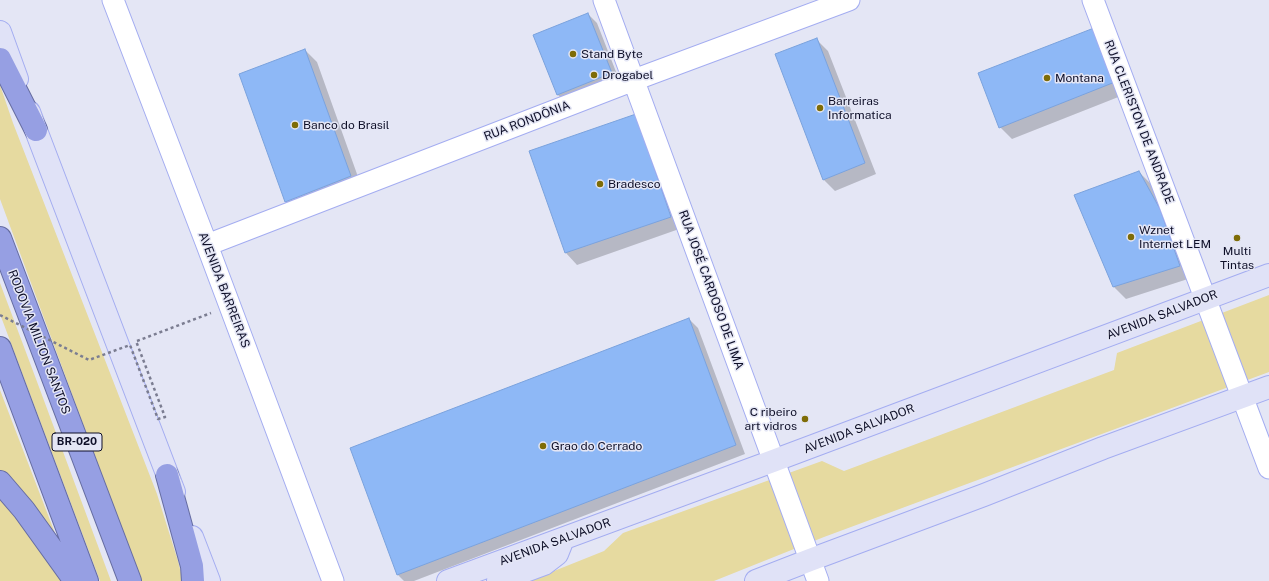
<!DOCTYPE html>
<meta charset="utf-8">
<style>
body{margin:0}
canvas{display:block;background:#e4e6f5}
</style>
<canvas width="1269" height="581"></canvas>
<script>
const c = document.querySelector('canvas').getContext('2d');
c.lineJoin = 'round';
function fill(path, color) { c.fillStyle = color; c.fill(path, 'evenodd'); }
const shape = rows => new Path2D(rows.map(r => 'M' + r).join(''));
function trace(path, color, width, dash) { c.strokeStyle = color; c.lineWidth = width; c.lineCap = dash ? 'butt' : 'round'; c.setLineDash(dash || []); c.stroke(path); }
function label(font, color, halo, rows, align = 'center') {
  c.font = font + ' "Public Sans",sans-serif'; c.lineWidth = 3; c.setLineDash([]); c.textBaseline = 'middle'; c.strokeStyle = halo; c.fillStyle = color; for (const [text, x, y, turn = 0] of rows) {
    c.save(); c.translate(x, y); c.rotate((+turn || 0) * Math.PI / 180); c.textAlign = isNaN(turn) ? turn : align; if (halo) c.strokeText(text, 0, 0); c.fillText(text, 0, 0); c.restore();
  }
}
fill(shape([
 [0,85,13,123,157,494,178,561,183,581,141,581,0,199],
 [0,283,36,379,111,581,100,581,0,314],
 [1269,295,1269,372,824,537,714,581,529,581,604,551,623,533,822,461,844,471,1114,370,1117,353],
 [0,390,58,541,0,474],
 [0,495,65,581,0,581]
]), '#e6daa0');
fill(shape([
 [588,14,597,23,620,82,567,104,558,95,534,36],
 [1094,29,1126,94,1012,139,1000,127],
 [816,39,828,51,876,174,835,191,824,180],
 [305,50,317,62,362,188,298,213,286,201],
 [636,115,682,228,577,265,566,253],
 [1139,172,1151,184,1172,222,1191,278,1126,299,1114,287,1075,195],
 [689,319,698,328,745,454,414,581,404,581,398,575,351,448]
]), '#0003');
const building = shape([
 [588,13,612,73,557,95,533,35,588,13],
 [1094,28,1115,82,999,128,978,73,1094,28],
 [817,38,865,163,823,180,775,54,817,38],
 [305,49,351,176,285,202,239,74,305,49],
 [636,114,671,217,565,253,529,151,636,114],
 [1139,171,1160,209,1180,266,1113,287,1074,195,1139,171],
 [689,318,736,445,397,575,350,448,689,318]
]);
fill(building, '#8eb8f6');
trace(building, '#7aa2dd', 1);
const street = shape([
 [113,0,207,245,333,581],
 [604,0,818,581],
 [1093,0,1269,468],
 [207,245,634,80,849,0]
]);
const secondary = shape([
 [0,32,17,79],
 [29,112,174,492],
 [192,537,209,581],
 [448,581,773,461,1269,275],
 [498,581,544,564,557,554,563,539],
 [756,581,810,560,984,495,1103,448,1269,387]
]);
const highway = shape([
 [0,59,36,130],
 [0,238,130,581],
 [0,348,87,581],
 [167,475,192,566,193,581],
 [0,482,24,510,75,581]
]);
trace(street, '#a4adf1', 23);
trace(secondary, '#a4adf1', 24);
trace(highway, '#666da2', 24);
trace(shape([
 [137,341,211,313]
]), '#7b7d91', 2.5, [3, 3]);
trace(street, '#fff', 21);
trace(secondary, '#e0e2f7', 22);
trace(highway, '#969fe3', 22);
trace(shape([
 [0,315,89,360,130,345,158,419,165,417,136,341]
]), '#7b7d91', 2.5, [3, 3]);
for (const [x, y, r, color] of [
 [573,54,4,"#7e6c07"],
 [594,75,4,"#7e6c07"],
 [1047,78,4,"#7e6c07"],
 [820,108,4,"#7e6c07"],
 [295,125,4,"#7e6c07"],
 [600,184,4,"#7e6c07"],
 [1131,237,4,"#7e6c07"],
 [1237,238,4,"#7e6c07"],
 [805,419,4,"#7e6c07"],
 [543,446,4,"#7e6c07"]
]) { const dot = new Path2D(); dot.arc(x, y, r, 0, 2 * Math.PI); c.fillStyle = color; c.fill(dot); trace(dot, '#e4e6f5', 1.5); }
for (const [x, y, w] of [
 [77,442,50]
]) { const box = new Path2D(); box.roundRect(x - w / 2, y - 9, w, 18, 3); c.fillStyle = '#e4e6f5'; c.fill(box); trace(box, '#0e0f28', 1); }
label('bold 11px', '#0e0f28', null, [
 ["BR-020",77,442]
]);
label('12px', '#0e0f28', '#e4e6f5', [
 ["Stand Byte",581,54],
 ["Drogabel",602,75],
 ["Montana",1055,78],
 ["Barreiras",828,101],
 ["Informatica",828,115],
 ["Banco do Brasil",303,125],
 ["Bradesco",608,184],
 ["Wznet",1139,230],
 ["Internet LEM",1139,244],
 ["Multi",1237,251,"center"],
 ["Tintas",1237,265,"center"],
 ["C ribeiro",797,412,"right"],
 ["art vidros",797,426,"right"],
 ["Grao do Cerrado",551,446]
], 'left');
label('12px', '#0e0f28', '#e4e6f5', [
 ["RUA RONDÔNIA",527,121,-21],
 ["RUA CLERISTON DE ANDRADE",1139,122,69],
 ["AVENIDA BARREIRAS",224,290,69],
 ["RUA JOSÉ CARDOSO DE LIMA",711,290,70],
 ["AVENIDA SALVADOR",1162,315,-21],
 ["RODOVIA MILTON SANTOS",39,342,69],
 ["AVENIDA SALVADOR",859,429,-21],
 ["AVENIDA SALVADOR",555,542,-20]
]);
</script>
